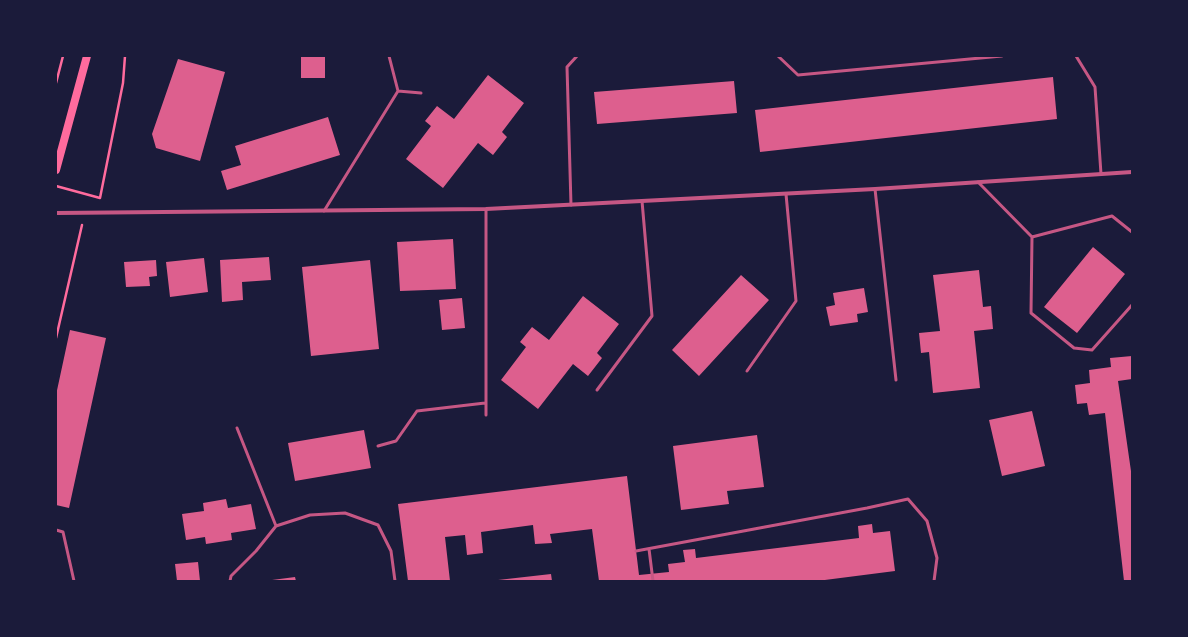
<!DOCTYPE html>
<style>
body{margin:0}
#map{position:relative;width:1188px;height:637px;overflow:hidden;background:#1b1b3a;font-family:"IBM Plex Sans",sans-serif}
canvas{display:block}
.frame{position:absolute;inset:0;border:57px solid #1b1b3a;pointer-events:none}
</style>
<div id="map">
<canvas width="1188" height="637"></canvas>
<div class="frame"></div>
</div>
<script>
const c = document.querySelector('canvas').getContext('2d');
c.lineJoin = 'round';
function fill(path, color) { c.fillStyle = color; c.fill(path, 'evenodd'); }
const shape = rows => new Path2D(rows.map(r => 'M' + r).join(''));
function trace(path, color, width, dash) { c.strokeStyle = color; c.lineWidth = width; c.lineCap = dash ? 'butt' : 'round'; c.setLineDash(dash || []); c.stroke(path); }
fill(shape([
 [301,56,325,56,325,78,301,78],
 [178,59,225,72,200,161,156,148,152,134],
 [488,75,524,103,502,132,507,137,493,155,478,143,443,188,406,159,431,126,425,121,437,106,454,119],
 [1053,77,1057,119,760,152,755,110],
 [734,81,737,113,597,124,594,92],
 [328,117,340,155,227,190,221,171,241,165,235,146],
 [453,239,456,289,400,291,397,242],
 [1093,247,1125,274,1077,333,1044,307],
 [269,257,271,280,242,282,243,300,222,302,220,260],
 [204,258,208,292,170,297,166,262],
 [156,260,157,276,149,277,150,286,126,287,124,262],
 [370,260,379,349,311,356,302,267],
 [979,270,983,307,991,306,993,329,974,331,980,388,933,393,929,352,921,353,919,333,940,331,933,275],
 [741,275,769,300,699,376,672,350],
 [864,288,868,312,857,314,858,322,830,326,826,307,835,305,833,293],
 [583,296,619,324,597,353,602,358,588,376,573,364,538,409,501,380,526,347,520,342,532,327,549,340],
 [462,298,465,328,442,330,439,300],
 [70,330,106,338,69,508,56,505,56,395],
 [1132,356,1132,379,1118,381,1132,478,1132,581,1124,581,1105,413,1089,415,1087,403,1077,404,1075,385,1090,383,1089,370,1111,367,1110,358],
 [1032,411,1045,466,1002,476,989,420],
 [364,430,371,468,295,481,288,443],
 [757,435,764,487,727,491,729,504,681,510,673,446],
 [627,476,639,575,669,572,668,564,685,562,683,550,695,549,696,558,859,538,858,526,872,524,873,533,890,531,895,571,817,581,599,581,592,529,550,534,552,543,535,544,533,525,481,532,483,553,467,555,465,535,445,537,450,581,408,581,398,504],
 [226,499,228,508,251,504,256,529,231,533,232,540,206,544,205,537,186,540,182,514,204,511,203,503],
 [198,562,200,581,177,581,175,564],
 [551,574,552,581,498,581,498,580],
 [295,577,296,581,273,581,272,580]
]), '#dd5f8e');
trace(shape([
 [56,83,63,56],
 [56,186,100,198,123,83,125,56],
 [56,338,82,225]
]), '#ff6b9d', 2.5);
trace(shape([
 [778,56,798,75,1002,56],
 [1076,56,1095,87,1101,174],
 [398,91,421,93],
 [978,182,1032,237,1031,313,1074,348,1092,350,1132,305],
 [875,189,896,380],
 [571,205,567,67,577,56],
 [324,211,398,91,389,56],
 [1032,237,1112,216,1132,232],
 [747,371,796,301,786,194],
 [597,390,652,316,642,201],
 [486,415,486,209],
 [237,428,276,526],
 [378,446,396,441,417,411,485,403],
 [56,530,63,532,74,581],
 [649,549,653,581],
 [636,551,867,508,908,499,927,521,937,558,934,581],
 [230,581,231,576,256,551,276,526,310,515,345,513,378,525,391,551,395,581]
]), '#c65784', 3);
trace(shape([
 [56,213,486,209,875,189,1132,172]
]), '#c65784', 4);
trace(shape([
 [56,170,87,56]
]), '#ff6b9d', 8);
</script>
